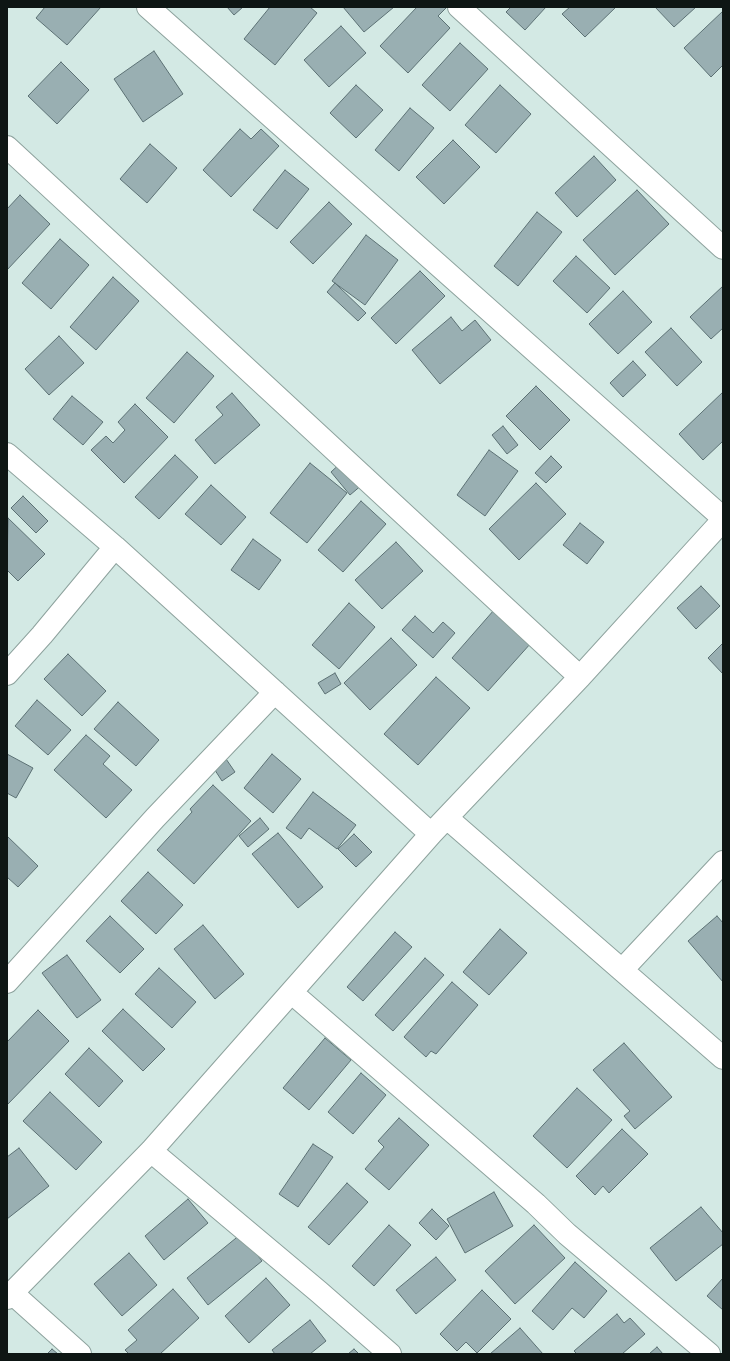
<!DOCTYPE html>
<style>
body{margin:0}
#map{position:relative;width:730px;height:1361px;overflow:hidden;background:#d3e9e4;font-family:Spectral,serif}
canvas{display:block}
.frame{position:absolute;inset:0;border:8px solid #0e1614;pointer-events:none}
</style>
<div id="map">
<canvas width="730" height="1361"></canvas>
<div class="frame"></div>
</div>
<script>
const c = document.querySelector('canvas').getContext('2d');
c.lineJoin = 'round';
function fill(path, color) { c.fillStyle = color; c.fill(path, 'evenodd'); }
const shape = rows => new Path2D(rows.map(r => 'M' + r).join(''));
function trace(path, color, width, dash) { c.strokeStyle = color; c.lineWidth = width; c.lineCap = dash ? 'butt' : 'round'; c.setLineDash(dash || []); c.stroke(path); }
const building = shape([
 [45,7,101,7,67,45,36,18,45,7],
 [227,7,243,7,234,15,227,7],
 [270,7,310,7,317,13,275,65,244,39,270,7],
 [343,7,394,7,364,32,343,7],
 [417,7,447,7,438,16,450,28,408,73,380,46,417,7],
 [511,7,546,7,525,30,506,12,511,7],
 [570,7,616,7,585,37,562,14,570,7],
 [655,7,696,7,674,27,655,7],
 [723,11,723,65,711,77,684,48,723,11],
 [341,26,366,53,329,87,304,60,341,26],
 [460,43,488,69,450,111,422,85,460,43],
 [154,51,183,94,143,122,114,79,154,51],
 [61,62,89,90,57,124,28,96,61,62],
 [356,85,383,110,356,138,330,113,356,85],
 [500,85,531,114,496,153,465,125,500,85],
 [410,108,434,128,399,171,375,150,410,108],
 [240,129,251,139,261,129,279,146,231,197,203,170,240,129],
 [453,140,480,167,444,204,416,177,453,140],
 [150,144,177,168,147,203,120,179,150,144],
 [594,156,616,180,577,217,555,193,594,156],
 [285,170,309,189,277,229,253,210,285,170],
 [637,190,669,224,615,275,583,240,637,190],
 [20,195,50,224,7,270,7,209,20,195],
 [329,202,352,224,313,264,290,242,329,202],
 [537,212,562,232,518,286,494,266,537,212],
 [366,235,398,260,365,305,332,281,366,235],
 [60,239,89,265,51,309,22,283,60,239],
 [576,256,610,288,587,313,553,281,576,256],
 [420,271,445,296,396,344,371,318,420,271],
 [113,277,139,301,96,350,70,327,113,277],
 [335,283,366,313,358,321,327,292,335,283],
 [723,286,723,328,711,339,690,317,723,286],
 [623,291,652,322,618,354,589,324,623,291],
 [451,317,462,331,475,320,491,340,440,384,412,350,451,317],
 [671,328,702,362,677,386,645,352,671,328],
 [59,336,84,363,49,395,25,369,59,336],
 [187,352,214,376,174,423,146,398,187,352],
 [633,361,646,375,623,397,610,383,633,361],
 [536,386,570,420,540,450,506,416,536,386],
 [723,392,723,441,703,460,679,434,723,392],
 [232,393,260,425,215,464,195,440,223,415,216,407,232,393],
 [72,396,103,422,83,445,53,419,72,396],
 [135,404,168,437,124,483,91,450,106,436,113,443,125,430,118,422,135,404],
 [503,426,518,445,507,454,492,435,503,426],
 [489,450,518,471,485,516,457,495,489,450],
 [175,455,198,477,159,519,135,497,175,455],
 [551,456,562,467,546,483,535,473,551,456],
 [344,460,363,484,350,495,331,472,344,460],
 [310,463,347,493,307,543,270,513,310,463],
 [536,483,566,514,519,560,489,529,536,483],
 [211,485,246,517,221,545,185,514,211,485],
 [23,496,48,521,36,533,11,508,23,496],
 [361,501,386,524,343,572,318,550,361,501],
 [8,518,45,554,18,581,7,570,8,518],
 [580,523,604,542,587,564,563,545,580,523],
 [253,539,281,560,259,590,231,570,253,539],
 [396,542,423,571,382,609,355,580,396,542],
 [701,586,720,606,696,629,677,608,701,586],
 [349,603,375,627,339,669,312,645,349,603],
 [494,610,531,643,488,691,452,658,494,610],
 [415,616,433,633,443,622,455,633,433,658,402,630,415,616],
 [391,638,417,665,370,710,344,683,391,638],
 [723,643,723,674,708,658,723,643],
 [68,654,106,691,82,716,44,679,68,654],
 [335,673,341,684,325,694,318,683,335,673],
 [436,677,470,708,418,765,384,734,436,677],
 [37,700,71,730,48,755,15,726,37,700],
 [118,702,159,740,136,766,94,729,118,702],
 [86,735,110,756,103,764,132,790,106,818,54,770,86,735],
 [7,754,33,768,16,798,7,793,7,754],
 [272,754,301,779,273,813,244,788,272,754],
 [224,756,235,772,222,781,211,764,224,756],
 [213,785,251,821,194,884,157,850,192,812,190,809,213,785],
 [313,792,356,825,337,849,309,828,301,839,286,828,313,792],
 [260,818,269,829,248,847,239,836,260,818],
 [278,833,323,887,298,908,252,854,278,833],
 [354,834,372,852,356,867,338,849,354,834],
 [7,836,38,866,18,887,7,877,7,836],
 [148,872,183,905,156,934,121,901,148,872],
 [110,916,144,949,120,973,86,941,110,916],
 [717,916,723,923,723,982,688,941,717,916],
 [203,925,244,974,215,999,174,949,203,925],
 [500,929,527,953,489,995,463,972,500,929],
 [395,932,412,947,363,1001,347,987,395,932],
 [67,955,101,1000,77,1018,42,973,67,955],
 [425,958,444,975,393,1031,375,1015,425,958],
 [159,968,196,1002,172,1028,135,994,159,968],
 [452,982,478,1005,436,1054,431,1051,426,1057,404,1037,452,982],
 [123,1009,165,1049,143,1071,102,1031,123,1009],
 [38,1010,69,1041,7,1105,7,1042,38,1010],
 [325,1038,351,1060,309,1110,283,1088,325,1038],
 [624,1043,672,1097,635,1129,624,1116,630,1111,593,1070,624,1043],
 [89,1048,123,1081,99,1107,65,1074,89,1048],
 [361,1073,386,1095,353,1134,328,1112,361,1073],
 [577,1088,612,1120,567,1168,533,1136,577,1088],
 [50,1092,102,1142,76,1170,23,1121,50,1092],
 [399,1118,429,1145,389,1190,365,1169,384,1147,378,1141,399,1118],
 [622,1129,648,1154,609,1193,603,1186,595,1195,576,1176,622,1129],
 [313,1144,333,1157,298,1207,279,1194,313,1144],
 [19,1148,49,1186,7,1219,7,1157,19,1148],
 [347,1183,368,1202,329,1245,308,1227,347,1183],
 [494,1192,513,1226,465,1253,447,1219,494,1192],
 [188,1199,208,1223,164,1260,145,1236,188,1199],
 [701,1207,723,1233,723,1244,676,1281,650,1248,701,1207],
 [432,1209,449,1226,436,1240,419,1223,432,1209],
 [389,1225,411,1245,374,1286,352,1266,389,1225],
 [534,1225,565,1258,515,1304,485,1271,534,1225],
 [241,1234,262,1261,208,1305,187,1278,241,1234],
 [129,1253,157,1285,122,1316,94,1284,129,1253],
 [436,1257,456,1280,416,1314,396,1290,436,1257],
 [575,1262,607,1291,584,1318,572,1308,553,1330,532,1311,575,1262],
 [266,1278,290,1305,249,1343,225,1316,266,1278],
 [723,1278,723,1310,707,1296,723,1278],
 [173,1289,199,1318,160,1354,129,1354,125,1350,137,1340,128,1330,173,1289],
 [482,1290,511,1319,477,1353,466,1342,457,1351,440,1334,482,1290],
 [617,1314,624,1323,630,1318,645,1334,622,1354,577,1354,574,1351,617,1314],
 [310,1320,326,1341,310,1354,275,1354,272,1350,310,1320],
 [520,1328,543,1354,490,1354,520,1328],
 [657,1347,663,1354,649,1354,657,1347],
 [52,1349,58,1354,47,1354,52,1349],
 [354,1349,359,1354,348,1354,354,1349]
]);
fill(building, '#99afb2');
trace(building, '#5c7174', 1);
const minor = shape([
 [148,7,723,518],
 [459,7,723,248],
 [7,147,580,677],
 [7,454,115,547,431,834],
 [7,674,42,635,115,547],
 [447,818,723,1058],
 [622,970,723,862],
 [7,982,155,818,275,692],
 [292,993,536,1204,567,1234,709,1354],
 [151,1151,319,1292,390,1354],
 [12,1293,80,1354],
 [7,1298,151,1151,431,834,580,677,723,520]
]);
trace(minor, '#8da29d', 24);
trace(minor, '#fff', 22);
</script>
